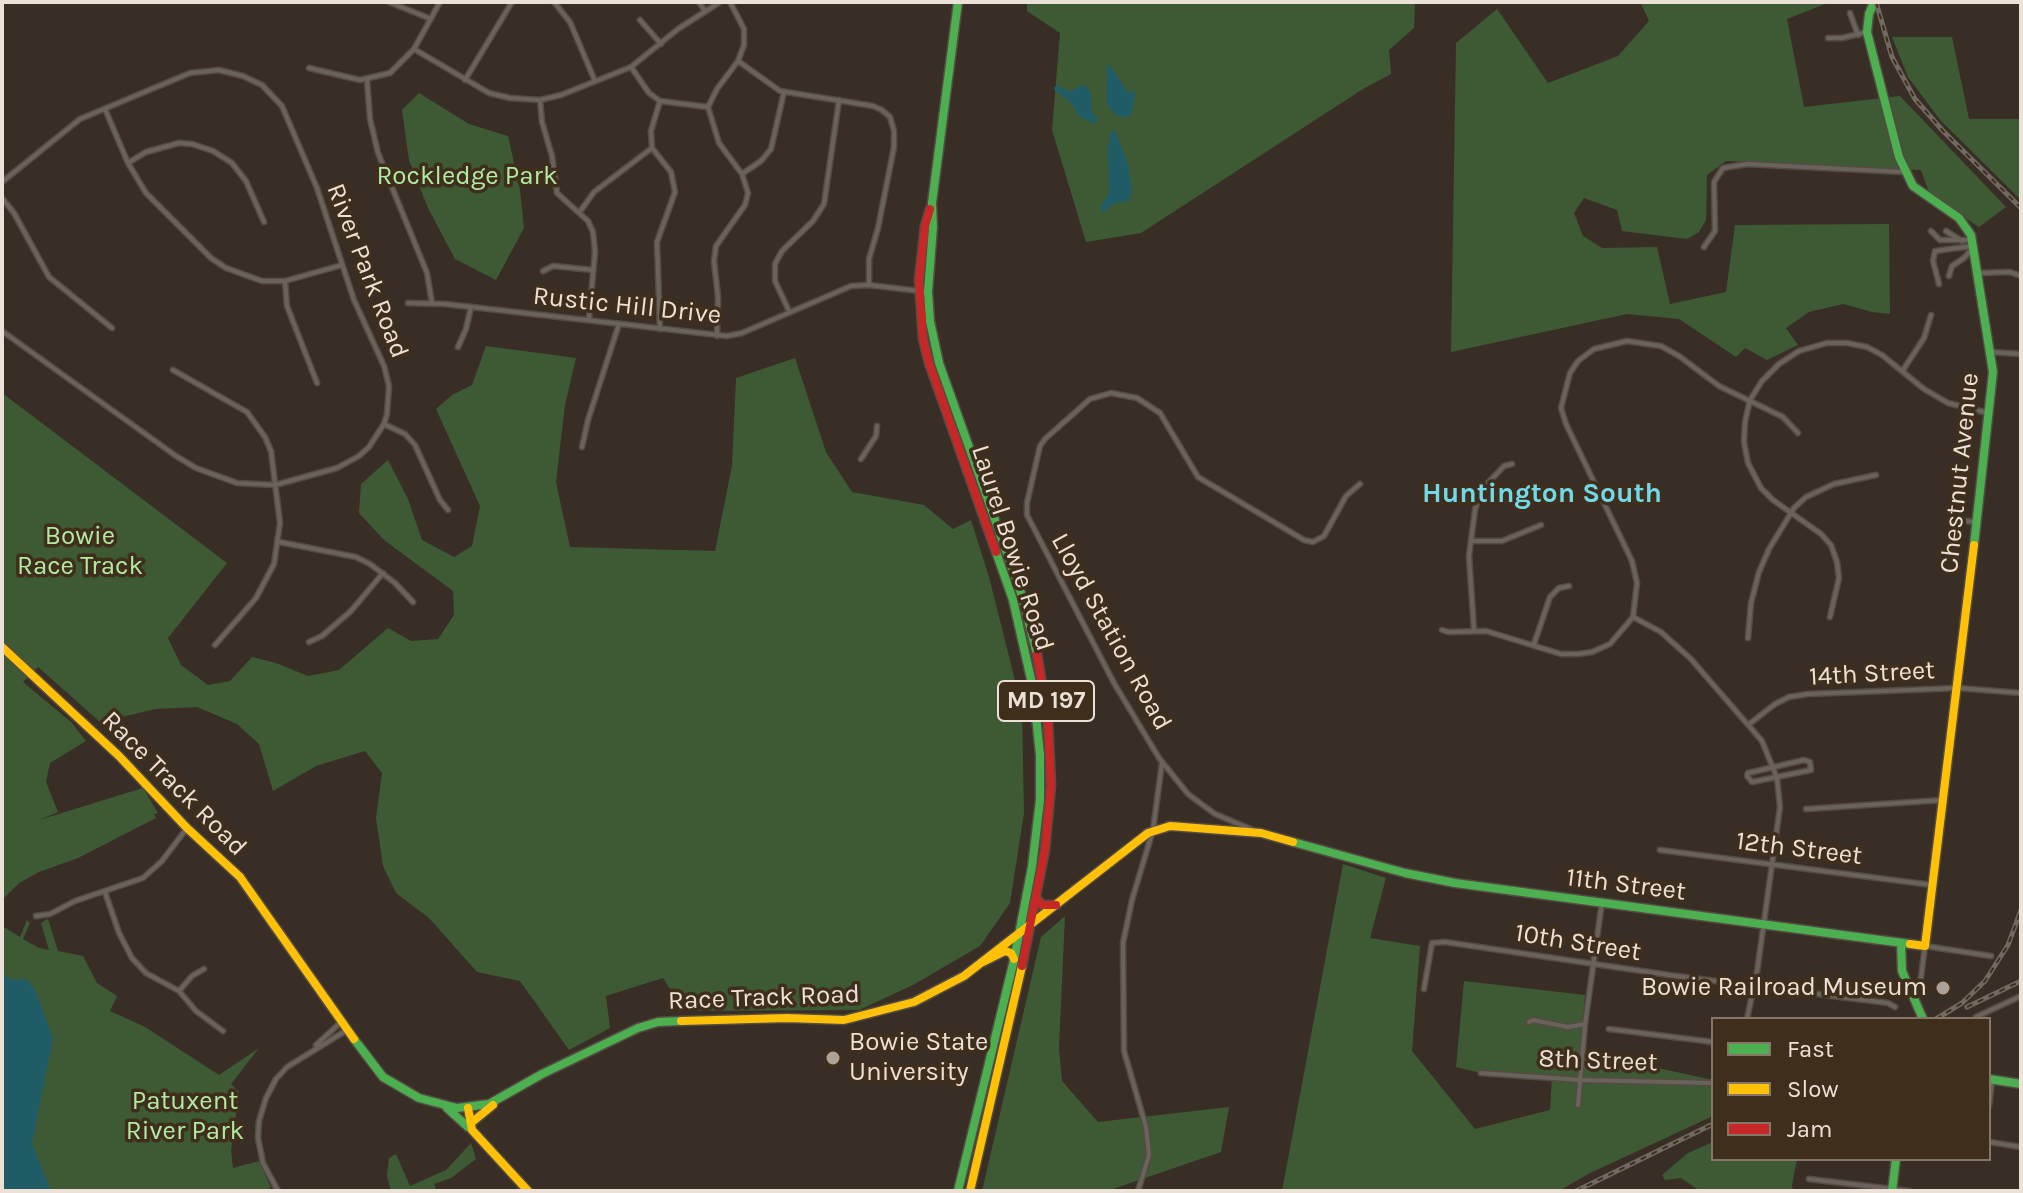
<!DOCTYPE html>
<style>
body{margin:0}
#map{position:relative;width:2023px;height:1193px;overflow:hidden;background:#382e25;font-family:Karla,sans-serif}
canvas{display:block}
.frame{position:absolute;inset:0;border:4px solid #ece1d6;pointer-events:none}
.legend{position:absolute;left:1711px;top:1017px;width:280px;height:144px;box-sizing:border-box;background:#402e1d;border:2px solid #857667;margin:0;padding:10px 14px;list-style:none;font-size:24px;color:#ece1d6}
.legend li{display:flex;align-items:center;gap:16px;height:40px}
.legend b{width:40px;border:2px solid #857667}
</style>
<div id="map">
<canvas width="2023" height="1193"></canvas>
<div class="frame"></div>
<ul class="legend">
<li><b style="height:10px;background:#4caf50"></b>Fast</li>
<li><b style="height:10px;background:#ffc107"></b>Slow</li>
<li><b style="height:10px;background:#c62828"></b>Jam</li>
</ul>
</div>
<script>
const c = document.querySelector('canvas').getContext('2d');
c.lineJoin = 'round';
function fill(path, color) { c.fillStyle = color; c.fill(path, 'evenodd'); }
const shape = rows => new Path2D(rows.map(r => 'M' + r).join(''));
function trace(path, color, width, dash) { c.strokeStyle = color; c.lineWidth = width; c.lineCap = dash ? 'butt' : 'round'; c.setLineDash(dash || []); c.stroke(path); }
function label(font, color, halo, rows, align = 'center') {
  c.font = font + ' Karla,sans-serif'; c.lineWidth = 7; c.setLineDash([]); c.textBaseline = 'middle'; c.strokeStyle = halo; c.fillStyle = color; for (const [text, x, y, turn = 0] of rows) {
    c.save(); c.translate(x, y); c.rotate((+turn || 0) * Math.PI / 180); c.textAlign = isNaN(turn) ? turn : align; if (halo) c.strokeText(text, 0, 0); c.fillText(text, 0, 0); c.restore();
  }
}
fill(shape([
 [1027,2,1415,2,1414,28,1389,50,1391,74,1363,89,1141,233,1086,242,1052,130,1060,33,1027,11],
 [1640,2,1830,2,1787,19,1804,107,1900,96,2006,207,1979,227,1930,195,1921,170,1726,161,1707,175,1706,220,1699,232,1687,239,1622,231,1617,210,1584,198,1574,213,1583,236,1602,248,1657,247,1670,304,1726,292,1735,225,1889,224,1890,314,1872,312,1843,304,1809,312,1786,328,1798,345,1767,360,1745,348,1736,357,1679,319,1627,314,1451,352,1456,43,1497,9,1548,83,1618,56,1649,21],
 [1892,37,1952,37,1969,119,2021,119,2021,200,1941,121,1908,77],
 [419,93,469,124,508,136,520,190,524,228,496,280,455,259,428,208,409,160,402,110],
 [486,346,576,358,565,405,556,482,570,547,715,551,732,466,736,378,795,358,826,452,852,492,924,505,953,529,971,520,989,577,1022,708,1024,813,1010,903,980,946,913,985,859,1010,684,1011,663,978,606,996,610,1028,569,1050,520,981,477,972,429,918,396,893,383,866,376,818,382,773,365,751,316,766,273,791,259,744,237,724,197,707,156,709,100,722,38,667,23,682,71,722,86,741,50,763,46,782,58,812,39,820,143,788,158,813,154,814,156,818,78,858,39,872,19,883,2,900,2,393,227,563,168,638,181,665,208,685,230,681,252,657,276,663,308,676,339,670,388,628,411,641,438,639,454,615,453,591,384,540,359,513,361,484,388,460,408,499,422,540,454,557,472,546,480,506,436,409,452,395,472,385],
 [1343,864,1386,878,1370,938,1420,946,1412,1051,1475,1129,1550,1110,1552,1078,1481,1073,1456,1067,1464,981,1585,995,1580,1051,1713,1080,1713,1116,1588,1174,1559,1191,1282,1191],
 [1065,916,1059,1048,1062,1081,1098,1122,1229,1107,1221,1152,1107,1191,982,1191,1041,937],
 [48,919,58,951,83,956,97,983,117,996,110,1011,145,1027,219,1075,259,1048,231,1084,239,1092,231,1151,233,1168,259,1161,271,1188,266,1191,2,1191,2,926,20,937,27,920,30,923,23,939,39,948,49,950,41,923],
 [1713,1142,1713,1159,1797,1159,1792,1185,1793,1191,1700,1191,1681,1178,1665,1180,1662,1175,1688,1153],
 [471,1143,476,1159,451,1178,434,1184,437,1191,391,1191,387,1176,389,1158,396,1154,410,1186,446,1170]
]), '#3e5a34');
fill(shape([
 [1110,65,1128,93,1136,91,1131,115,1125,118,1113,113,1106,101,1107,68],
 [1085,85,1091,93,1091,111,1098,119,1094,124,1079,116,1072,104,1054,89,1054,87,1059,86,1070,92,1079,86],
 [1115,130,1128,165,1132,193,1128,201,1113,204,1103,213,1100,207,1109,193,1108,149,1111,132],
 [2,973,13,980,26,979,35,989,53,1038,32,1143,51,1191,2,1191]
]), '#1f5c66');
const street = shape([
 [389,2,431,19],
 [554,2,570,22,595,81],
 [699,2,705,11],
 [1850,13,1858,35],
 [640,20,661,44],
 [1828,38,1842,38,1867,32],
 [414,49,489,93,510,98,540,100,561,95,631,67,678,29,720,2],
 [738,61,780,91,873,106,882,110,890,117,894,131,894,147,878,228,869,259,869,285],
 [631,67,649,93,660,101,708,107],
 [309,68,360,80,390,73,414,49,440,2],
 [367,80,370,119,378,153,427,273,432,303],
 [465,80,512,2],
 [540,100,542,122,552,156,557,193,588,221,593,232,595,252,589,319],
 [105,109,128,163,146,193,211,258,226,268,262,281,285,281,342,265],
 [128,163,146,152,179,143,192,144,213,151,232,163,246,181,264,222],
 [742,174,761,161,771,149,784,92],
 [2,182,80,119,190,73,219,70,243,76,262,85,282,106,317,188,354,300,384,366,389,386,387,414,384,424,369,447,359,456,337,468,275,485,237,483,196,468,176,456,2,331],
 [2,198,14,213,49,277,112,328],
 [579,213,594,192,652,148],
 [1931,231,1940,240,1970,240],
 [1946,231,1962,241],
 [1704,247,1715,231,1714,182,1723,168,1747,164,1905,172],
 [543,271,553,266,593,270],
 [1979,273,2010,272,2021,276],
 [1949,276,1952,266,1964,258,1972,249],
 [285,281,287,306,317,383],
 [1939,284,1933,261,1935,251,1972,246],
 [408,303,445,304,727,336,742,333,851,286,869,285,928,292],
 [789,311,775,281,775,264,782,251,813,221,824,204,839,100],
 [660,329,657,242,675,192,671,172,652,148,651,131,660,101],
 [717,336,718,297,714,261,716,246,745,205,748,193,742,174,719,143,708,107,717,89,738,61,744,45,744,29,730,2],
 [458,347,466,329,471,307],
 [1991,352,2021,354],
 [173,370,247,412,265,437,271,451,280,523,274,564,256,598,215,645],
 [1903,370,1924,338,1931,315],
 [384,424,405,434,415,445,440,500,448,510],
 [582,447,588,420,619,324],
 [861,459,876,436,877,426],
 [1956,520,1975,522],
 [1471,541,1502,541,1541,525],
 [279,542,356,557,370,564,395,583,413,602],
 [1633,617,1661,632,1691,659,1762,741,1777,778,1780,807,1757,972,1747,1019],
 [1830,617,1839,578,1837,562,1831,545,1821,534,1773,500,1761,488,1748,463,1744,442,1745,422,1750,400,1762,381,1779,364,1799,351,1827,343,1847,343,1867,347,1882,355,1924,389,1948,403,1988,413],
 [1442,630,1449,632,1486,631,1561,654,1578,654,1592,652,1610,644,1633,617,1637,583,1632,561,1566,424,1561,408,1570,373,1578,361,1594,349,1627,341,1661,346,1679,356,1719,386,1783,417,1798,433],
 [1474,630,1469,556,1475,510,1479,496,1488,483,1504,466,1512,464],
 [1748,638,1751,603,1759,572,1769,549,1794,508,1806,497,1834,484,1876,475],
 [309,642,322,636,351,611,383,573],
 [1534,644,1550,597,1559,588,1569,586],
 [1748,725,1775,704,1789,697,1808,694,1958,688,2021,693],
 [1804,760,1810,762,1811,770,1752,782,1747,776,1748,773,1804,760],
 [1806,809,1943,800],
 [1253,830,1215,814,1188,794,1159,758,1114,683,1027,515,1027,503,1040,446,1045,439,1090,399,1111,393,1137,398,1160,413,1198,477,1304,540,1313,542,1324,536,1346,496,1360,484],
 [1660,850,1932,885],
 [105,892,119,933,132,958,146,973,179,991,196,1011,223,1031],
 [36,916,50,914,75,901,143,878,162,861,187,828],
 [1920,985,1925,946,1991,956],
 [1424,989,1432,943,1445,942,1676,976,1888,1003,1895,1007],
 [179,991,192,976,204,969],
 [1977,1019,1976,1017,2021,996],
 [1529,1022,1533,1020,1568,1027,1585,1024],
 [1609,1029,1713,1042],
 [316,1045,341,1022],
 [1481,1073,1581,1080,1713,1083],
 [1578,1105,1585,1024,1602,902],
 [1989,1106,1992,1080],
 [1989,1142,2021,1147],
 [1809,1179,1909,1191],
 [278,1191,263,1163,258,1138,259,1121,266,1098,276,1079,287,1067,347,1030],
 [1138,1191,1149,1155,1146,1127,1124,1051,1123,943,1132,900,1153,830,1162,763]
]);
const fast = shape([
 [958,2,932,203,933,227,928,292,930,321,939,363,1021,593,1037,654],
 [1874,2,1869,14,1867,32,1899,157,1913,186,1959,218,1971,235,1993,372,1974,545],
 [1293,842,1405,873,1455,883,1910,944],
 [1901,943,1902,971,1923,1019],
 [354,1039,383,1077,419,1098,457,1108,489,1104,542,1074,638,1028,658,1022,681,1021],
 [1989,1079,2021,1084],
 [447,1108,468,1127],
 [958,1191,1014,960,1032,867,1040,800,1040,755,1033,688,1013,600,996,552],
 [1892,1191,1896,1159]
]);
const slow = shape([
 [2,647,119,756,187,828,240,877,354,1039],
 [1910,944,1925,946,1974,545],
 [983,962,1005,951,1011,953,1014,959],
 [681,1021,787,1018,844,1020,914,1002,964,976,1148,833,1170,826,1261,833,1293,842],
 [468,1108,472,1130,528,1191],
 [471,1123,493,1105],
 [970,1191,1022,966]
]);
const jam = shape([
 [930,209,925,226,919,280,923,339,929,363,996,552],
 [1037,899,1042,905,1056,905],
 [1022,966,1045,850,1051,785,1048,721,1037,654]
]);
trace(street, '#544b43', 7);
trace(fast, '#544b43', 11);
trace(slow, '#544b43', 11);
trace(jam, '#544b43', 11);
trace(street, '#6a635c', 4);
trace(fast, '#4caf50', 8);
trace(slow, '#ffc107', 8);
trace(jam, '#c62828', 8);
const rail = shape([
 [1876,2,1892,57,1915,99,1943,131,2021,208],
 [1967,1007,2021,981],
 [1936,1019,1962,1003,1985,981,2008,945,2021,910],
 [1576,1191,1713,1124]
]);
trace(rail, '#716a62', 5);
trace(rail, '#402e1d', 2, [6]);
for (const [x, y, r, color] of [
 [1943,988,8,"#ada298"],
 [833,1058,8,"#ada298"]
]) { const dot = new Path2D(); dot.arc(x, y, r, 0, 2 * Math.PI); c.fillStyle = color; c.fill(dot); trace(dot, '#402e1d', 3); }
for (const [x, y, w] of [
 [1046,701,96]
]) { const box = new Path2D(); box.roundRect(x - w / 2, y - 20, w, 40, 6); c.fillStyle = '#402e1d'; c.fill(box); trace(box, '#ece1d6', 2); }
label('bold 24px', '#ece1d6', null, [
 ["MD 197",1046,701]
]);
label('26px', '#b1eba2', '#402e1d', [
 ["Rockledge Park",467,177],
 ["Bowie",80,537],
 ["Race Track",80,567],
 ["Patuxent",185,1102],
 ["River Park",185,1132]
]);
label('26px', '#ece1d6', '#402e1d', [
 ["River Park Road",367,271,69],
 ["Rustic Hill Drive",627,306,6],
 ["Chestnut Avenue",1960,473,-84],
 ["Laurel Bowie Road",1012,548,72],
 ["Lloyd Station Road",1111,632,61],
 ["14th Street",1872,674,-3],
 ["Race Track Road",174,784,45],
 ["12th Street",1799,849,7],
 ["11th Street",1626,885,7],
 ["10th Street",1578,943,9],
 ["Race Track Road",764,998,-2],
 ["8th Street",1598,1061,2]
]);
label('26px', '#ece1d6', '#402e1d', [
 ["Bowie Railroad Museum",1927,988],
 ["Bowie State",849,1043,"left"],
 ["University",849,1073,"left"]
], 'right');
label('bold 28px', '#70d9ea', '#402e1d', [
 ["Huntington South",1542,494]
]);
</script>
